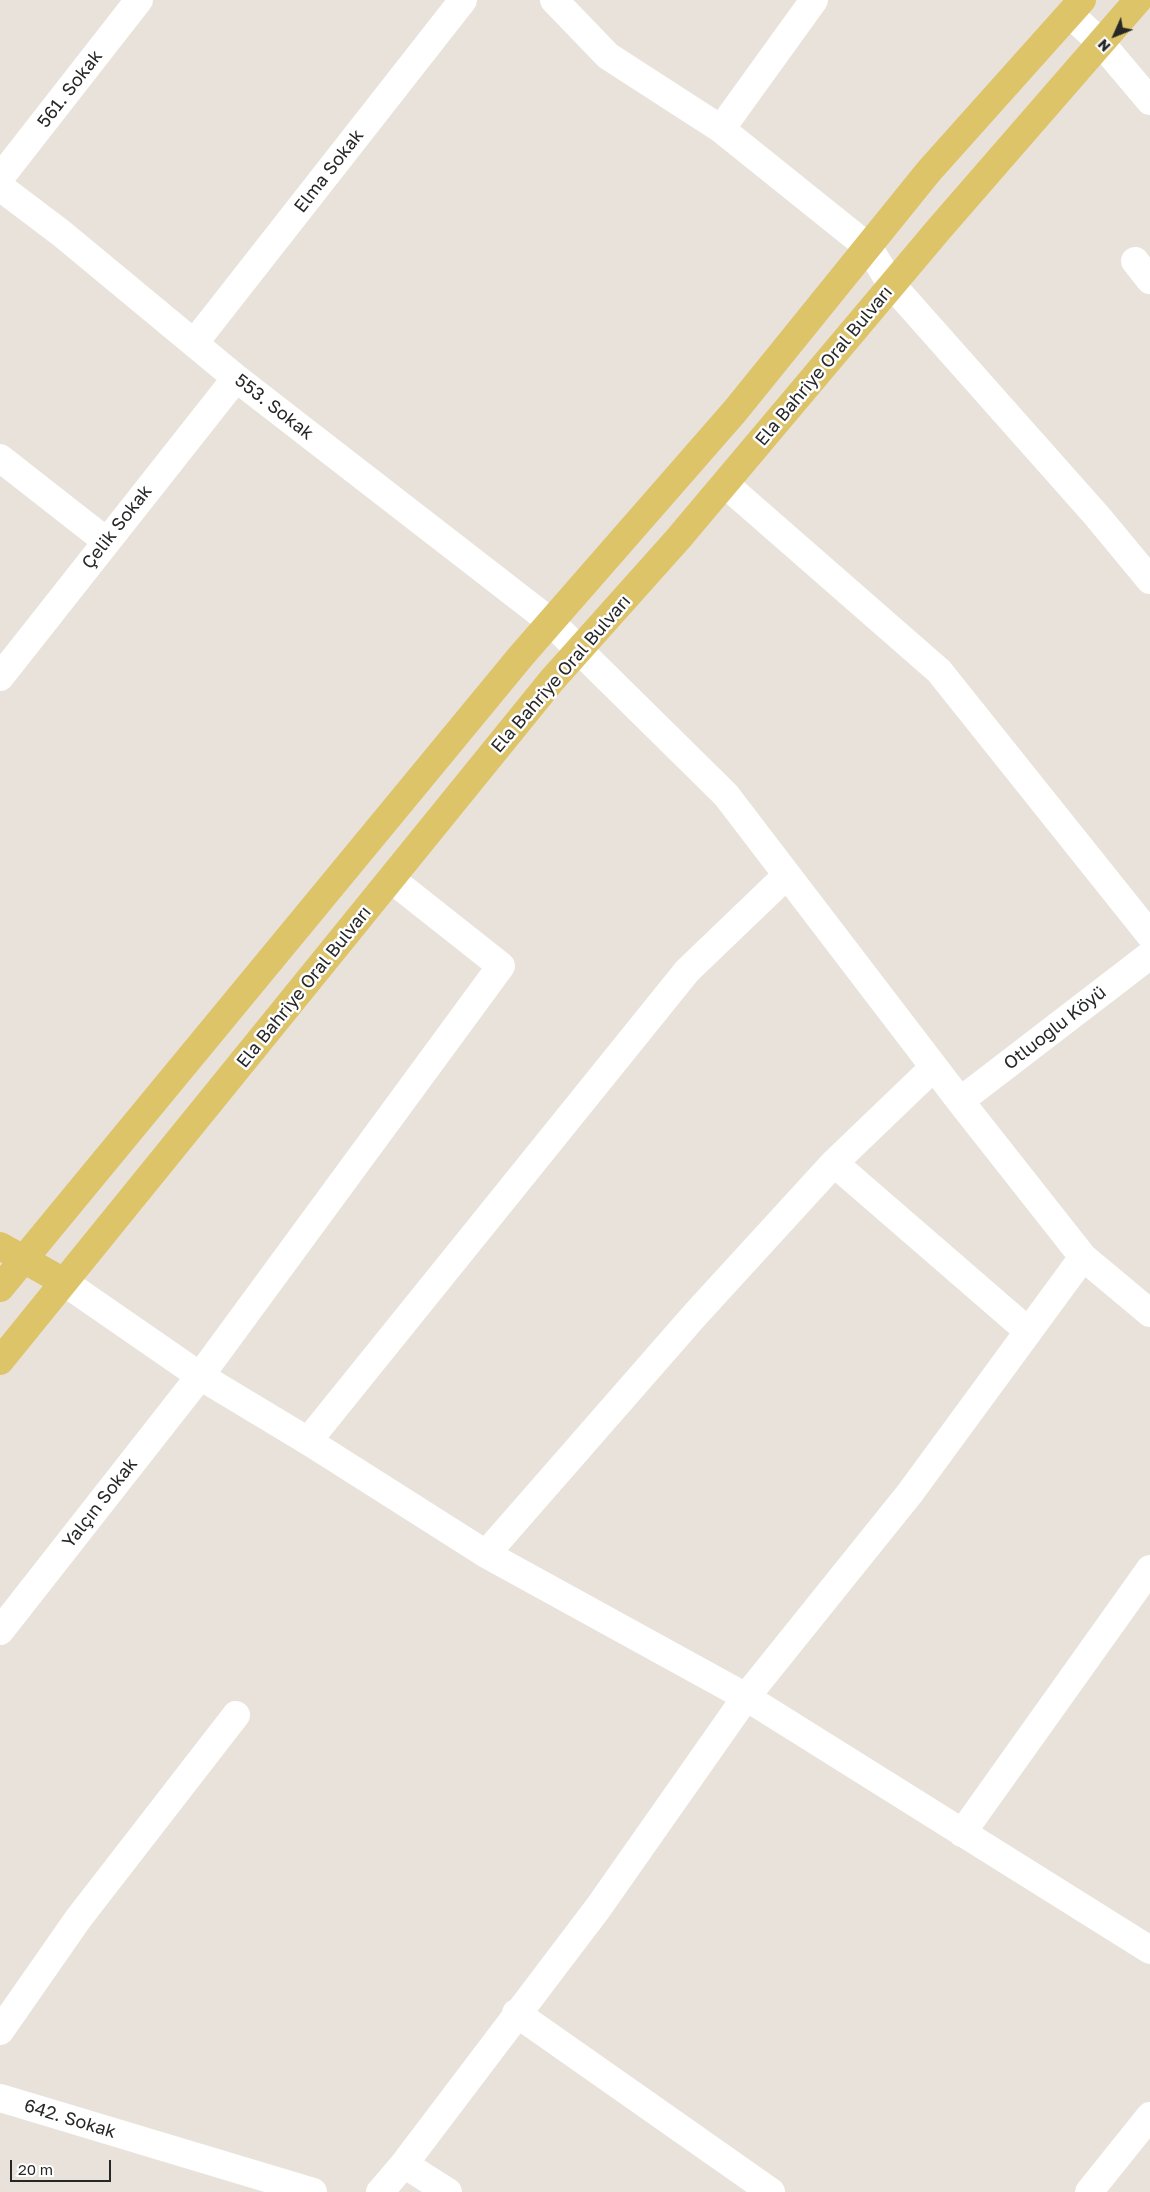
<!DOCTYPE html>
<meta charset="utf-8">
<style>
body{margin:0}
#map{position:relative;width:1150px;height:2192px;overflow:hidden;background:#e8e2da;font-family:"Golos Text",sans-serif}
canvas{display:block}
.north{position:absolute;left:1090px;top:10px;width:50px;height:50px;-webkit-text-stroke:4px #fff;paint-order:stroke;rotate:226deg;font-size:14px;font-weight:700;line-height:20px;text-align:center;color:#272727}
.north::after{content:'';display:block;margin:auto;width:18px;height:22px;background:#272727;clip-path:polygon(50% 0,100% 100%,50% 72%,0 100%)}
.scale{position:absolute;left:10px;top:2160px;width:101px;height:22px;box-sizing:border-box;border:2px solid #272727;border-top:0;padding-left:6px;font-size:15px;line-height:18px;white-space:nowrap;color:#272727;-webkit-text-stroke:4px #fff;paint-order:stroke}
</style>
<div id="map">
<canvas width="1150" height="2192"></canvas>
<div class="north">N</div>
<div class="scale">20 m</div>
</div>
<script>
const c = document.querySelector('canvas').getContext('2d');
c.lineJoin = 'round';
const shape = rows => new Path2D(rows.map(r => 'M' + r).join(''));
function trace(path, color, width, dash) { c.strokeStyle = color; c.lineWidth = width; c.lineCap = dash ? 'butt' : 'round'; c.setLineDash(dash || []); c.stroke(path); }
function label(font, color, halo, rows, align = 'center') {
  c.font = font + ' "Golos Text",sans-serif'; c.lineWidth = 5; c.setLineDash([]); c.textBaseline = 'middle'; c.strokeStyle = halo; c.fillStyle = color; for (const [text, x, y, turn = 0] of rows) {
    c.save(); c.translate(x, y); c.rotate((+turn || 0) * Math.PI / 180); c.textAlign = isNaN(turn) ? turn : align; if (halo) c.strokeText(text, 0, 0); c.fillText(text, 0, 0); c.restore();
  }
}
trace(shape([
 [554,0,608,56,721,129,868,247,892,285,1097,516,1150,580],
 [1070,14,1101,43,1150,101],
 [721,129,814,0],
 [0,178,139,0],
 [0,187,61,233,236,378,551,622,579,650,726,795,960,1101,1083,1257,1150,1313],
 [1135,261,1150,280],
 [195,342,463,0],
 [0,458,106,541],
 [725,484,939,671,1150,935],
 [0,677,236,378],
 [960,1101,1150,955],
 [834,1163,1028,1331],
 [64,1282,200,1376,308,1441,486,1554,746,1697,1150,1950],
 [308,1441,687,971,787,875],
 [486,1554,694,1316,834,1163,934,1067],
 [0,1631,200,1376,501,966,391,879],
 [962,1833,1150,1569],
 [516,2013,771,2192],
 [0,2031,78,1919,236,1715],
 [0,2098,313,2192],
 [404,2164,448,2192],
 [380,2192,404,2164,598,1908,746,1697,910,1493,1083,1257],
 [1089,2192,1150,2116]
]), '#fff', 28);
trace(shape([
 [0,1246,64,1282],
 [0,1288,521,656,735,411,929,171,1082,0],
 [0,1361,552,680,678,539,939,229,1138,0]
]), '#dec469', 28);
label('18px', '#272727', '#fff', [
 ["561. Sokak",70,89,-52],
 ["Elma Sokak",329,171,-52],
 ["Ela Bahriye Oral Bulvarı",824,366,-50],
 ["553. Sokak",274,407,38],
 ["Çelik Sokak",117,527,-52],
 ["Ela Bahriye Oral Bulvarı",561,674,-49],
 ["Ela Bahriye Oral Bulvarı",304,987,-51],
 ["Otluoğlu Köyü",1055,1028,-38],
 ["Yalçın Sokak",100,1503,-52],
 ["642. Sokak",70,2119,17]
]);
</script>
